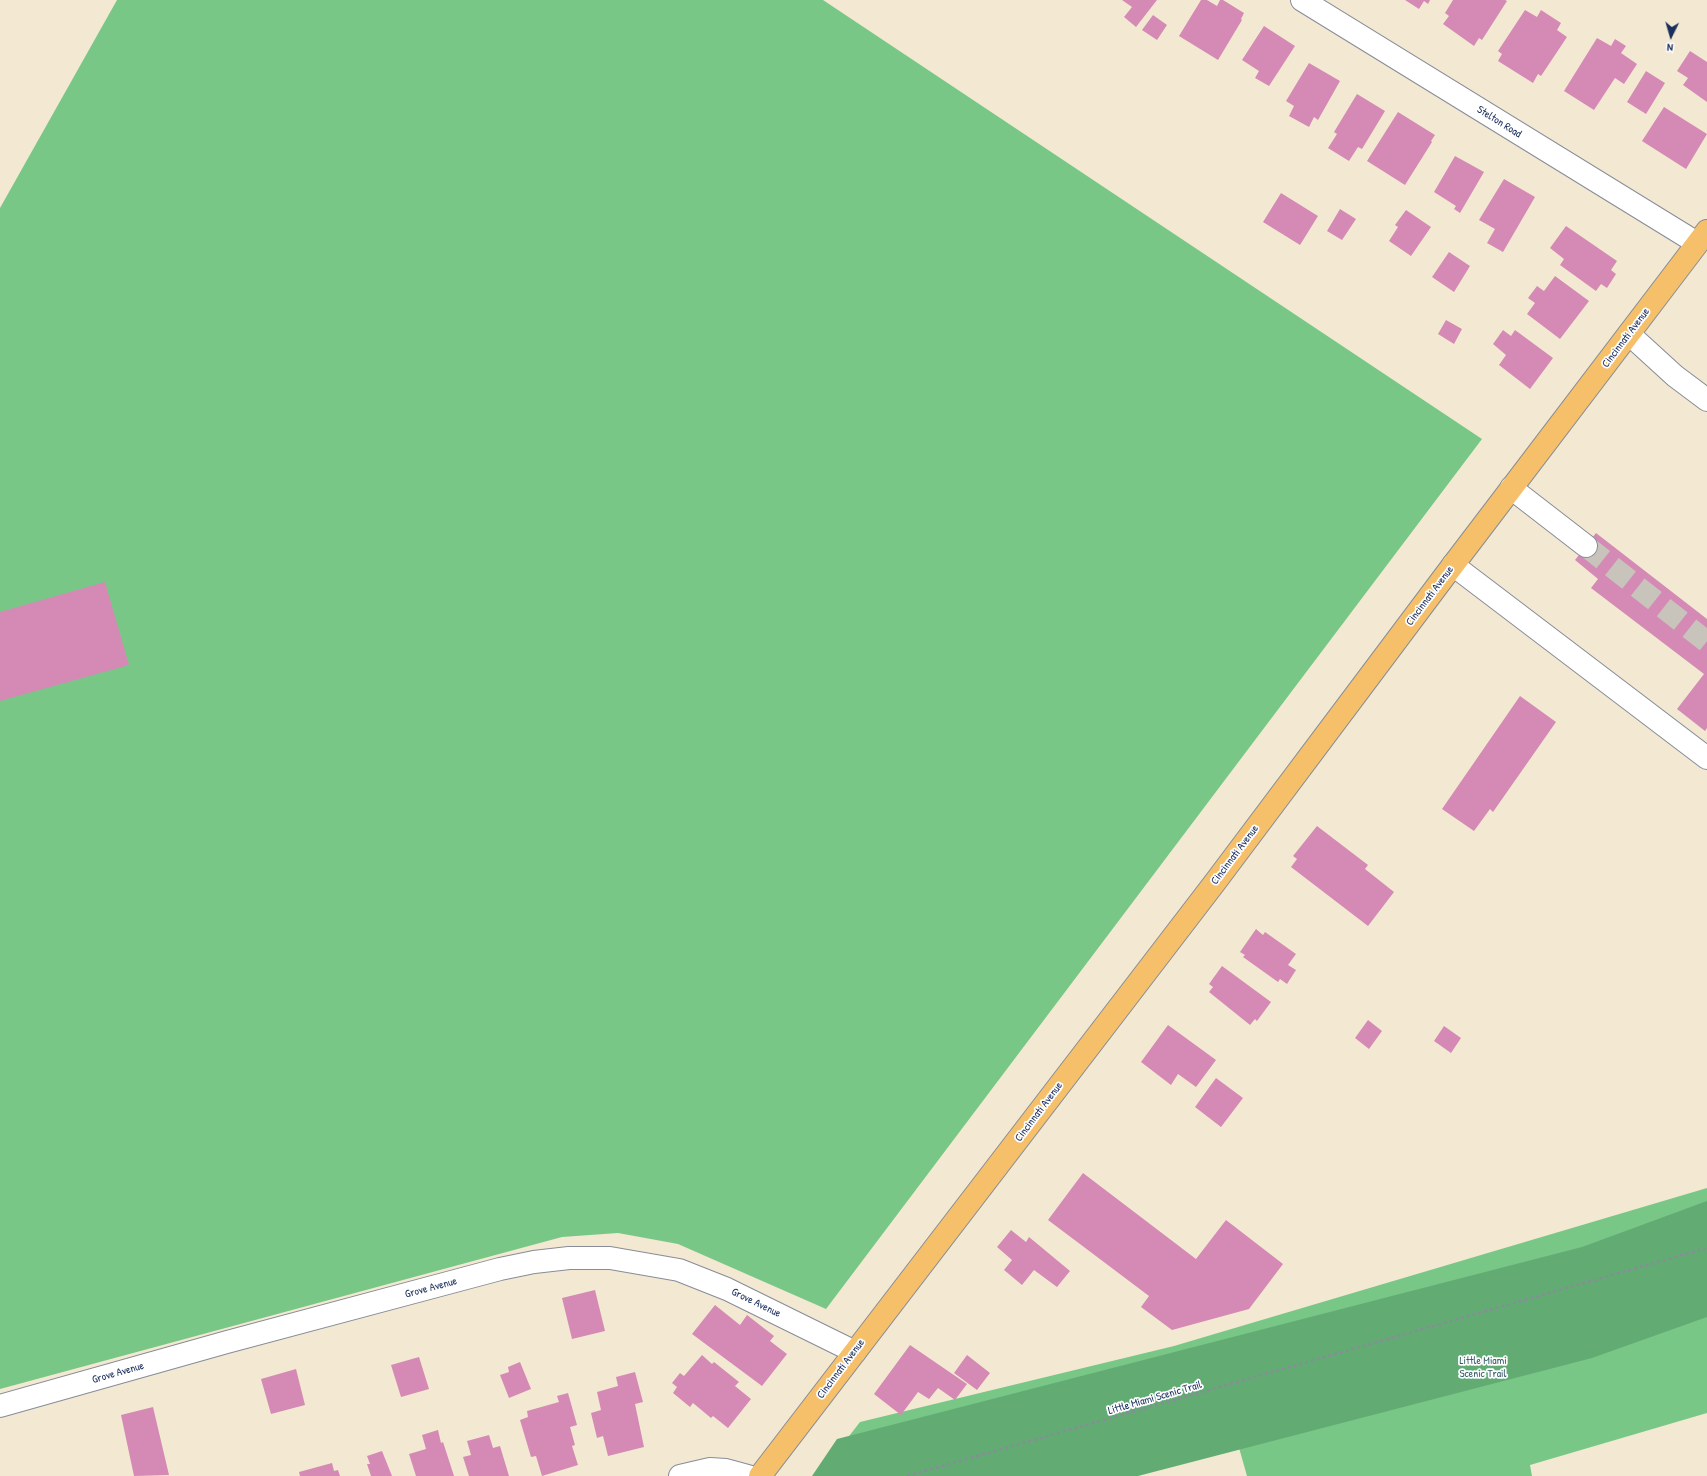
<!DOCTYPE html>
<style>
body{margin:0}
#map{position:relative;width:1707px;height:1476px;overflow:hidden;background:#f3e9d2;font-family:"Patrick Hand",sans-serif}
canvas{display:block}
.north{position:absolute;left:1651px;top:16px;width:40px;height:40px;-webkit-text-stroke:3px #fff;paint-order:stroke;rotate:185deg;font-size:11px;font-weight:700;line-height:16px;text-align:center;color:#1b2f5e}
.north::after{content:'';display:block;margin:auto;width:14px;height:18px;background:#1b2f5e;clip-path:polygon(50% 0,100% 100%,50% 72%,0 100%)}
</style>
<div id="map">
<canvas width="1707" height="1476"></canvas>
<div class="north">N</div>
</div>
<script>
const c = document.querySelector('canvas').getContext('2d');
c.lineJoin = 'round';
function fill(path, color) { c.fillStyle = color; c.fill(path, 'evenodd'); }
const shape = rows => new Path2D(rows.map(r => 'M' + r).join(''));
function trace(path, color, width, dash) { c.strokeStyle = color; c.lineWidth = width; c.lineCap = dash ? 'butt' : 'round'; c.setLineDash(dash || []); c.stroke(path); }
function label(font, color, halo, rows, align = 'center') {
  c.font = font + ' "Patrick Hand",sans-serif'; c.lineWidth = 3.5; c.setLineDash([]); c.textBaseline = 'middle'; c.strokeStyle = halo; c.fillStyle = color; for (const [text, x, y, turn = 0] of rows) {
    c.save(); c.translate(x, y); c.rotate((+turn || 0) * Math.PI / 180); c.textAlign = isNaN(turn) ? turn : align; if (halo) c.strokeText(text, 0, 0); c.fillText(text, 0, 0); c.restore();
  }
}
fill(shape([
 [117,0,823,0,1482,439,826,1309,678,1244,618,1233,562,1237,0,1389,0,208],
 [1707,1188,1707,1413,1530,1465,1532,1476,1247,1476,1234,1430,818,1476,860,1422,1174,1346]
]), '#79c787');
fill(shape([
 [1707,1201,1707,1317,1592,1358,1138,1476,812,1476,837,1439,1582,1247]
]), '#62ac74');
fill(shape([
 [1122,0,1157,0,1136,27,1124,17,1132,7],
 [1201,0,1207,0,1217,6,1220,0,1223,0,1244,13,1241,19,1242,20,1218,60,1179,36],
 [1405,0,1430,0,1428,4,1424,1,1419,9],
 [1453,0,1505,0,1507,1,1482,40,1479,38,1474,46,1443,24,1449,16,1445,13],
 [1525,10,1537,17,1541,10,1561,23,1557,30,1567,37,1541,76,1538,74,1533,83,1498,61,1502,54,1498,51],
 [1153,15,1167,25,1157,40,1142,30],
 [1264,26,1295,46,1269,86,1255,78,1259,71,1242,60],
 [1597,38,1611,46,1615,39,1626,46,1621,53,1637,64,1624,84,1615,78,1594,110,1564,91],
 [1690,51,1707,62,1707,102,1683,85,1688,78,1677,71],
 [1309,63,1340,81,1318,120,1314,117,1309,127,1289,116,1294,106,1286,101],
 [1646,71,1665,83,1646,114,1627,102],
 [1357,94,1385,111,1362,149,1358,147,1349,161,1328,148,1337,134,1334,132],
 [1664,107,1707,134,1686,169,1642,141],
 [1398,112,1435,135,1431,141,1432,142,1405,185,1367,161],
 [1455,156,1484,172,1460,213,1454,209,1456,206,1434,192],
 [1504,179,1535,197,1503,252,1487,243,1495,229,1479,220],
 [1281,193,1318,216,1300,245,1263,222],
 [1340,209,1356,219,1342,240,1327,231],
 [1406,210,1431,227,1411,256,1389,241,1398,227,1395,225],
 [1566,226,1617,261,1611,270,1616,274,1607,288,1601,284,1596,291,1560,265,1564,259,1550,248],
 [1449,252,1470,266,1454,292,1432,277],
 [1555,276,1589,301,1560,339,1527,314,1535,303,1528,298,1537,286,1544,291],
 [1446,320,1462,329,1454,344,1438,334],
 [1503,330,1511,336,1515,330,1553,358,1530,389,1499,365,1506,355,1493,344],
 [1596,533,1707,619,1707,728,1705,731,1677,709,1704,674,1591,588,1598,579,1575,560],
 [105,582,129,665,0,701,0,612],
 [1520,696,1556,722,1493,812,1490,809,1474,831,1442,809],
 [1317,826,1368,865,1365,869,1394,892,1368,926,1291,867,1297,859,1293,856],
 [1256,929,1263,935,1265,932,1296,954,1288,965,1296,970,1287,984,1280,979,1278,982,1243,957,1245,955,1240,952],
 [1222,966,1271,1002,1257,1021,1255,1019,1250,1025,1209,992,1213,987,1209,984],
 [1368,1020,1382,1031,1369,1049,1355,1038],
 [1168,1025,1216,1060,1196,1087,1178,1074,1171,1085,1141,1062],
 [1444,1026,1461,1038,1451,1053,1434,1041],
 [1216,1078,1243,1098,1221,1127,1195,1107],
 [1083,1173,1196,1259,1226,1220,1283,1264,1249,1309,1172,1330,1141,1307,1149,1296,1048,1220],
 [1011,1230,1026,1242,1029,1237,1070,1271,1057,1287,1034,1270,1022,1285,1004,1270,1012,1260,997,1247],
 [595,1290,605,1331,572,1339,562,1298],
 [715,1305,740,1325,747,1315,774,1336,770,1341,787,1354,762,1386,692,1334],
 [910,1345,967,1384,955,1400,938,1388,929,1399,918,1392,901,1415,874,1394],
 [702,1355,712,1364,714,1362,739,1382,735,1386,751,1399,728,1428,713,1416,711,1418,693,1403,690,1407,673,1393,677,1387,672,1383,680,1373,684,1376],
 [967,1355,990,1373,977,1390,954,1373],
 [419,1357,429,1389,401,1397,391,1365],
 [520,1362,531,1389,509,1398,500,1375,509,1372,508,1367],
 [296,1369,305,1405,271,1414,261,1379],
 [635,1372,643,1402,635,1404,644,1447,608,1456,603,1436,597,1438,591,1413,601,1410,597,1392,618,1386,616,1377],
 [568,1393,577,1425,570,1427,575,1445,572,1446,578,1465,542,1476,536,1456,531,1457,520,1420,528,1417,527,1411,559,1402,557,1396],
 [153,1407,169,1475,134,1476,121,1415],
 [438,1430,441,1443,443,1442,454,1476,416,1476,409,1454,426,1449,422,1435],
 [489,1435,493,1448,500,1446,509,1476,469,1476,463,1457,471,1455,467,1441],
 [382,1451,392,1476,371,1476,367,1464,370,1464,367,1456],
 [332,1463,334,1471,338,1470,340,1476,300,1476,299,1472]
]), '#d48ab5');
trace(shape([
 [1586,546,1707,642]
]), '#c8c4bb', 22, [22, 11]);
const minor = shape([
 [1302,0,1697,243],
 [1629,334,1675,376,1707,400],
 [1511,488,1586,546],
 [1453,565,1707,758],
 [0,1406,227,1342,500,1269,534,1262,569,1258,610,1258,679,1270,727,1289,855,1352],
 [680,1476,710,1469,726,1470,748,1476]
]);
const highway = shape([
 [760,1476,1216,881,1453,565,1707,231]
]);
trace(minor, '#878c98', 24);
trace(highway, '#878c98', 24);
trace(shape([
 [907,1476,1707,1248]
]), '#878c98', 2.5, [3, 3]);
trace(minor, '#fff', 22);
trace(highway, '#f6c06b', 22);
label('11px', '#1b2f5e', '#fff', [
 ["Stelton Road",1499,122,32],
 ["Cincinnati Avenue",1626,338,-53],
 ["Cincinnati Avenue",1430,596,-53],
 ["Cincinnati Avenue",1235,855,-53],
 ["Cincinnati Avenue",1039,1112,-53],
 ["Grove Avenue",431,1288,-15],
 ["Grove Avenue",756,1303,26],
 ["Cincinnati Avenue",841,1369,-53],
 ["Grove Avenue",118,1373,-16],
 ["Little Miami Scenic Trail",1155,1398,-16]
]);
label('11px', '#375d6a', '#fff', [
 ["Little Miami",1483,1361],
 ["Scenic Trail",1483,1374]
]);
</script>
